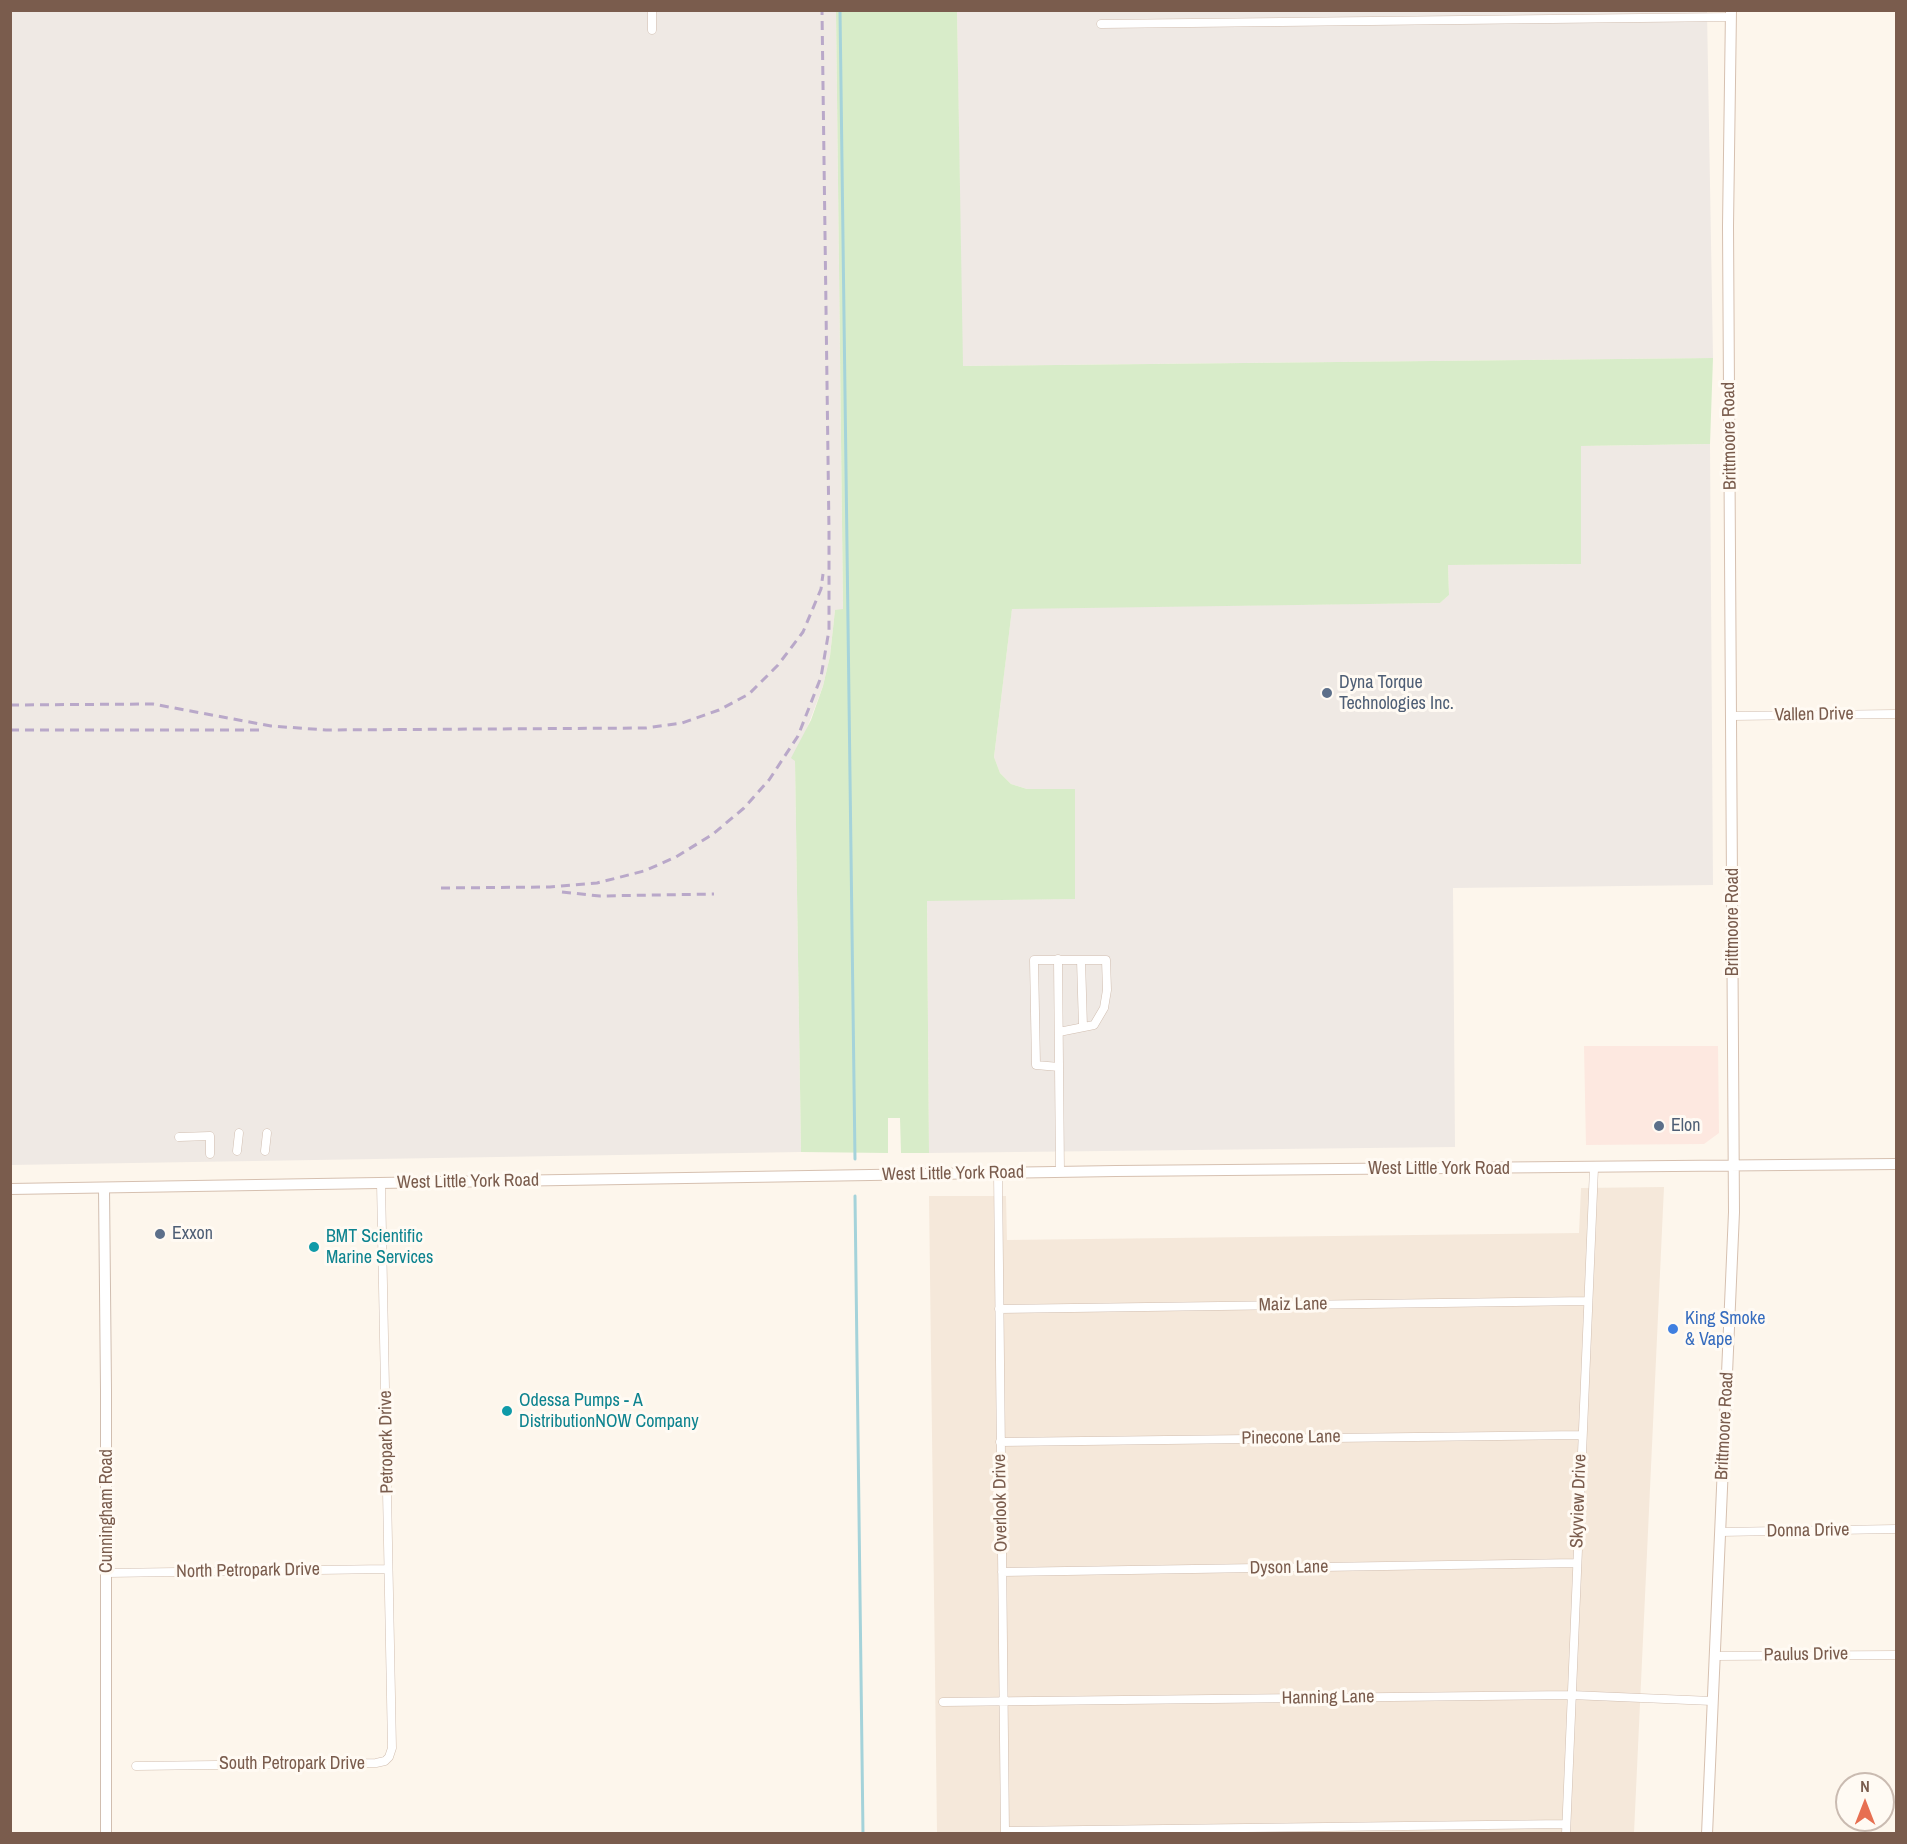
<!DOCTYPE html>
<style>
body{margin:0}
#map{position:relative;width:1907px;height:1844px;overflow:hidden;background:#fdf6ec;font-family:"Archivo Narrow",sans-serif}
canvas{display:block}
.frame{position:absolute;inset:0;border:12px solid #7a5c4d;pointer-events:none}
.north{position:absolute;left:1835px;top:1772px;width:60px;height:60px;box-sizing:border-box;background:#fffaf3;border:2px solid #cabbb1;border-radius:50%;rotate:0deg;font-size:16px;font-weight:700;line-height:24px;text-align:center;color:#7a5c4d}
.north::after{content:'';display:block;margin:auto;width:21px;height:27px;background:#e76f51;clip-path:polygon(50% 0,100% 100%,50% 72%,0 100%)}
</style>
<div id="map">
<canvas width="1907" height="1844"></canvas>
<div class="frame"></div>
<div class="north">N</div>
</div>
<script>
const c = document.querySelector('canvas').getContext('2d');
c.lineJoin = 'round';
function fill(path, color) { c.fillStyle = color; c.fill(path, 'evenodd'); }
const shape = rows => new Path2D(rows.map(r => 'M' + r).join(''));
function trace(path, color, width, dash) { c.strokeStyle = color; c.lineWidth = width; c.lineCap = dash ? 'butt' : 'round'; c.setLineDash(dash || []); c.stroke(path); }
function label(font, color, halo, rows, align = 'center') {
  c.font = font + ' "Archivo Narrow",sans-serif'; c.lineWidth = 6; c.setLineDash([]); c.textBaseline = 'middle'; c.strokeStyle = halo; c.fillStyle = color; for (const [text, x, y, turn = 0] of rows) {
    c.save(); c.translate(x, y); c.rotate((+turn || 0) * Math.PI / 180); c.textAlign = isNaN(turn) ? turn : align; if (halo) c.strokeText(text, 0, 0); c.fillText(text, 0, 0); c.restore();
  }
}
fill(shape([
 [1664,1187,1634,1833,937,1833,929,1196,1006,1196,1007,1240,1579,1233,1581,1188]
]), '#f5e8da');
fill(shape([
 [1584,1046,1718,1046,1719,1133,1704,1144,1586,1145]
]), '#fde8e0');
fill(shape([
 [10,11,836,11,843,610,835,610,830,656,823,686,795,760,801,1152,11,1165],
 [957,11,1707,11,1713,358,962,366],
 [1710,444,1713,885,1453,888,1455,1147,929,1153,927,900,1075,899,1075,789,1027,789,1011,784,1000,773,994,757,1012,608,1440,603,1449,595,1448,565,1581,564,1581,446]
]), '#efe9e4');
fill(shape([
 [836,11,957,11,963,366,1713,358,1710,444,1581,446,1581,564,1448,565,1449,595,1440,603,1012,609,994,757,1000,773,1011,784,1027,789,1075,789,1075,899,927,901,929,1153,901,1153,900,1118,888,1118,888,1153,801,1152,795,761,791,758,811,720,823,686,830,656,835,610,843,609]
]), '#d8ecc9');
trace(shape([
 [840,10,855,1159],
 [855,1196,863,1834]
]), '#a5d3da', 3);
const minor = shape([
 [652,10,652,30],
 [1101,24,1731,17],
 [1732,716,1896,714],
 [1058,959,1060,1172],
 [1081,960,1083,1027],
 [1059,1032,1094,1025,1104,1008,1107,990,1106,960,1034,960,1036,1065,1059,1067],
 [179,1137,210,1136,210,1154],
 [237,1151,239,1133],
 [265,1151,267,1133],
 [998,1173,1005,1834],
 [999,1309,1588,1301],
 [1000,1442,1582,1435],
 [1720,1532,1896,1529],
 [1002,1572,1577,1563],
 [107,1573,388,1569],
 [1715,1656,1896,1655],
 [943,1702,1571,1695,1712,1701],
 [136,1766,376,1763,385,1761,389,1757,392,1748,381,1183],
 [1005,1831,1566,1824],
 [1566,1834,1594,1168]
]);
const tertiary = shape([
 [104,1188,106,1390,106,1834]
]);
const secondary = shape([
 [10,1189,1116,1171,1896,1164],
 [1707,1834,1734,1212,1728,226,1731,10]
]);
trace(minor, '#d1beb0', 9);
trace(tertiary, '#d1beb0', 12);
trace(secondary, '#d6c0b0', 12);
trace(minor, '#fff', 8);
trace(tertiary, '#fff', 10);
trace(secondary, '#fff', 10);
trace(shape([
 [10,705,153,704,271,726,326,730,646,728,682,723,719,710,749,694,778,665,803,632,821,589,823,574],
 [10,730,260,730],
 [441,888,550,887,597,883,644,871,676,857,713,834,744,808,769,780,798,736,821,677,829,630,829,531,822,10],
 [562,892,600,896,714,894]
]), '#b9a8c9', 3, [9, 6]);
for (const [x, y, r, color] of [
 [1327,693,6,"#5c6f8a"],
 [1659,1126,6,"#5c6f8a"],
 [160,1234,6,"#5c6f8a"],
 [314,1247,6,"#0f9aa8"],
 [1673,1329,6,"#3f7fe0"],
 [507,1411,6,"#0f9aa8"]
]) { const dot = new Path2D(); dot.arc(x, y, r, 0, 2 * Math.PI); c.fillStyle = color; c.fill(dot); trace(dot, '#fffaf3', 2); }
label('18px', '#7a5c4d', '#fffaf3', [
 ["Brittmoore Road",1730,436,-91],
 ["Vallen Drive",1814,715,-1],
 ["Brittmoore Road",1733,922,-90],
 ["West Little York Road",1439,1169],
 ["West Little York Road",953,1174,-1],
 ["West Little York Road",468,1182,-1],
 ["Maiz Lane",1293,1305,-1],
 ["Brittmoore Road",1725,1426,-87],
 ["Pinecone Lane",1291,1438,-1],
 ["Petropark Drive",387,1442,-91],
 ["Skyview Drive",1579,1501,-88],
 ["Overlook Drive",1001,1503,-91],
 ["Cunningham Road",107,1511,-90],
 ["Donna Drive",1808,1531,-1],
 ["Dyson Lane",1289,1568,-1],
 ["North Petropark Drive",248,1571,-1],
 ["Paulus Drive",1806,1655,-1],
 ["Hanning Lane",1328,1698,-1],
 ["South Petropark Drive",292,1764]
]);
label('18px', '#4e5e75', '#fffaf3', [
 ["Dyna Torque",1339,683],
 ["Technologies Inc.",1339,704],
 ["Elon",1671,1126],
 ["Exxon",172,1234]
], 'left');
label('18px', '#0d838f', '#fffaf3', [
 ["BMT Scientific",326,1237],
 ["Marine Services",326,1258],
 ["Odessa Pumps - A",519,1401],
 ["DistributionNOW Company",519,1422]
], 'left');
label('18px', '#366cbe', '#fffaf3', [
 ["King Smoke",1685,1319],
 ["& Vape",1685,1340]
], 'left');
</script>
